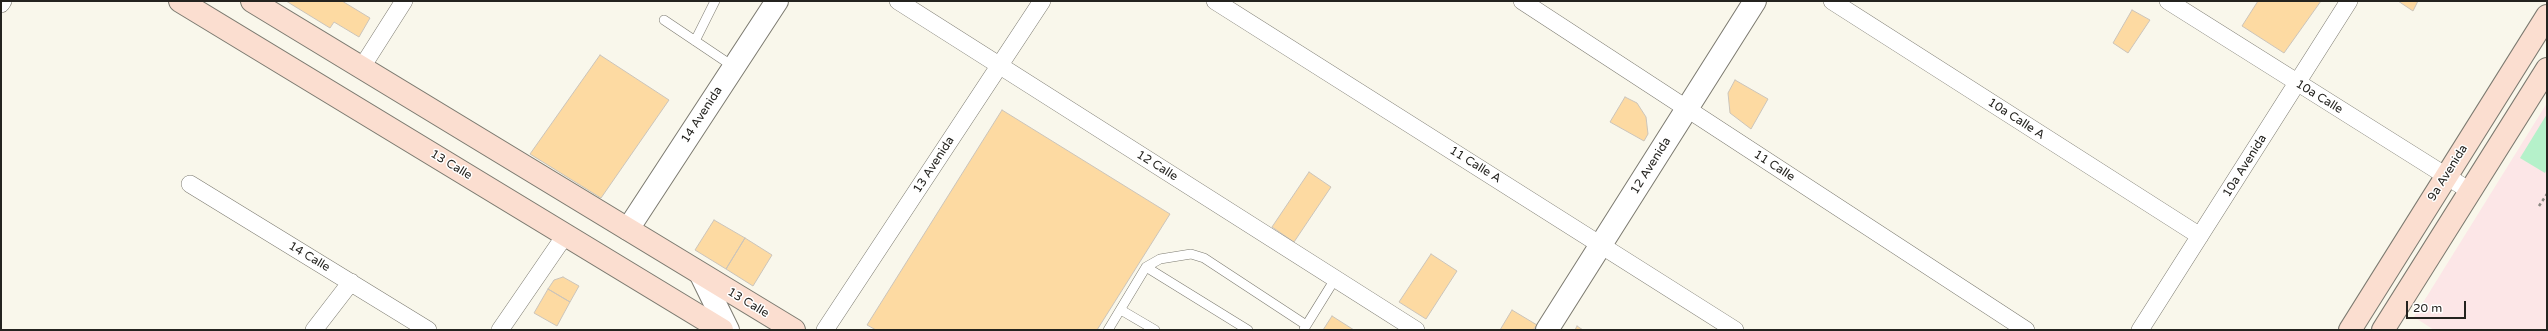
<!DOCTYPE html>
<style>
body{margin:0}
#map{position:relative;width:2548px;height:331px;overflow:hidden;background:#f9f7eb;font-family:"Varela Round",sans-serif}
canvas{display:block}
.frame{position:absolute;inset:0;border:2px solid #24231f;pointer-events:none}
.scale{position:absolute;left:2406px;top:301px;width:60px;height:18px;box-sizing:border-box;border:2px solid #24231f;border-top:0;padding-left:5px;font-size:12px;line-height:14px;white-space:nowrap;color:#24231f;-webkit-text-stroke:3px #fff;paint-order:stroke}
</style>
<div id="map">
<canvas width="2548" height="331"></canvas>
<div class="frame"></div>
<div class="scale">20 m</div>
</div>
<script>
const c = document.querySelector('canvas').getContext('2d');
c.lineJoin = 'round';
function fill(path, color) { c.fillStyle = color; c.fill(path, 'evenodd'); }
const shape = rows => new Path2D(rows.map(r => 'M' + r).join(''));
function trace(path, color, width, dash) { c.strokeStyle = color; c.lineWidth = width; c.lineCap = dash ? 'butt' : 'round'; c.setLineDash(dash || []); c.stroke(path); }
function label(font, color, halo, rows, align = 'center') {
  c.font = font + ' "Varela Round",sans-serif'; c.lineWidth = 3; c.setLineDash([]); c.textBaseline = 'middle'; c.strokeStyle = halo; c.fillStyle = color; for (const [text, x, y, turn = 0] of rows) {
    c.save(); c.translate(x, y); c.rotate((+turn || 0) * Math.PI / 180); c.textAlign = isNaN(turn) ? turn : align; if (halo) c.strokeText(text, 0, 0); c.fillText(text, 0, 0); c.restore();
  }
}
fill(shape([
 [2547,103,2547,330,2434,330,2414,317]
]), '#fce6e7');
fill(shape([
 [2547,114,2547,169,2545,173,2520,158]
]), '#b5f1ca');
const building = shape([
 [286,1,342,1,370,18,359,37,334,22,330,28,286,1],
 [2258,1,2321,1,2284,53,2242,26,2258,1],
 [2398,1,2418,1,2413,11,2398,1],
 [2132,10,2150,20,2128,53,2113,43,2132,10],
 [600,55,669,100,601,198,530,154,600,55],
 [1735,80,1768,99,1751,129,1730,113,1728,93,1735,80],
 [1625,97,1637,103,1646,117,1648,134,1644,141,1610,122,1625,97],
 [1002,110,1170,214,1097,330,876,330,867,325,1002,110],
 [1309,172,1331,187,1294,242,1272,227,1309,172],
 [714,220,745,238,726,269,695,250,714,220],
 [745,238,772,255,753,286,726,269,745,238],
 [1431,254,1457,271,1426,319,1399,302,1431,254],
 [563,277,579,286,570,302,548,289,554,280,563,277],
 [548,289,570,302,557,326,534,313,548,289],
 [1512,310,1537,325,1533,330,1500,330,1512,310],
 [1332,316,1354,330,1323,330,1332,316],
 [1577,326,1583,330,1575,330,1577,326]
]);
fill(building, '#fddaa2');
trace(building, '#cbc4ba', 1);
const service = shape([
 [664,20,734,67],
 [695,41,715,1],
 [1146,267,1248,330],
 [1121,310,1155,330],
 [1304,329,1335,279],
 [1108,330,1146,267,1160,259,1191,254,1204,258,1306,325]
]);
const minor = shape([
 [898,1,1416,330],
 [1215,1,1735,330],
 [1522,1,2026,330],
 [1832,1,2200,236],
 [2168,1,2470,191],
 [1,4,3,1],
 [362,67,404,1],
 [190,184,428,330],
 [314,330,351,282],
 [500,330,566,234],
 [825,330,1042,1],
 [2140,330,2349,1]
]);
const tertiary = shape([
 [628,229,777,1],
 [701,275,728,330],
 [1547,330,1755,1]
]);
const secondary = shape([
 [180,1,722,330],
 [252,1,794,330],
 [2350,330,2547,16],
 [2383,330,2547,69]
]);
trace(service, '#7c7a70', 10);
trace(minor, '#7c7a70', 18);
trace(tertiary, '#7c7a70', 24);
trace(secondary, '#7c7a70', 24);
trace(shape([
 [2539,206,2547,194]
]), '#8b8982', 2.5, [3, 3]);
trace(service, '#fff', 9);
trace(minor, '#fff', 17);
trace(tertiary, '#fff', 22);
trace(secondary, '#fbded0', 22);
label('12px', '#24231f', '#fff', [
 ["10a Calle",2319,97,32],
 ["14 Avenida",702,115,-57],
 ["10a Calle A",2016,119,33],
 ["13 Calle",451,165,31],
 ["13 Avenida",934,165,-57],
 ["11 Calle A",1475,165,32],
 ["12 Calle",1157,166,32],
 ["12 Avenida",1651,166,-58],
 ["11 Calle",1774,166,33],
 ["10a Avenida",2245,166,-58],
 ["9a Avenida",2448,173,-58],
 ["14 Calle",309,257,31],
 ["13 Calle",748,303,31]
]);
</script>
